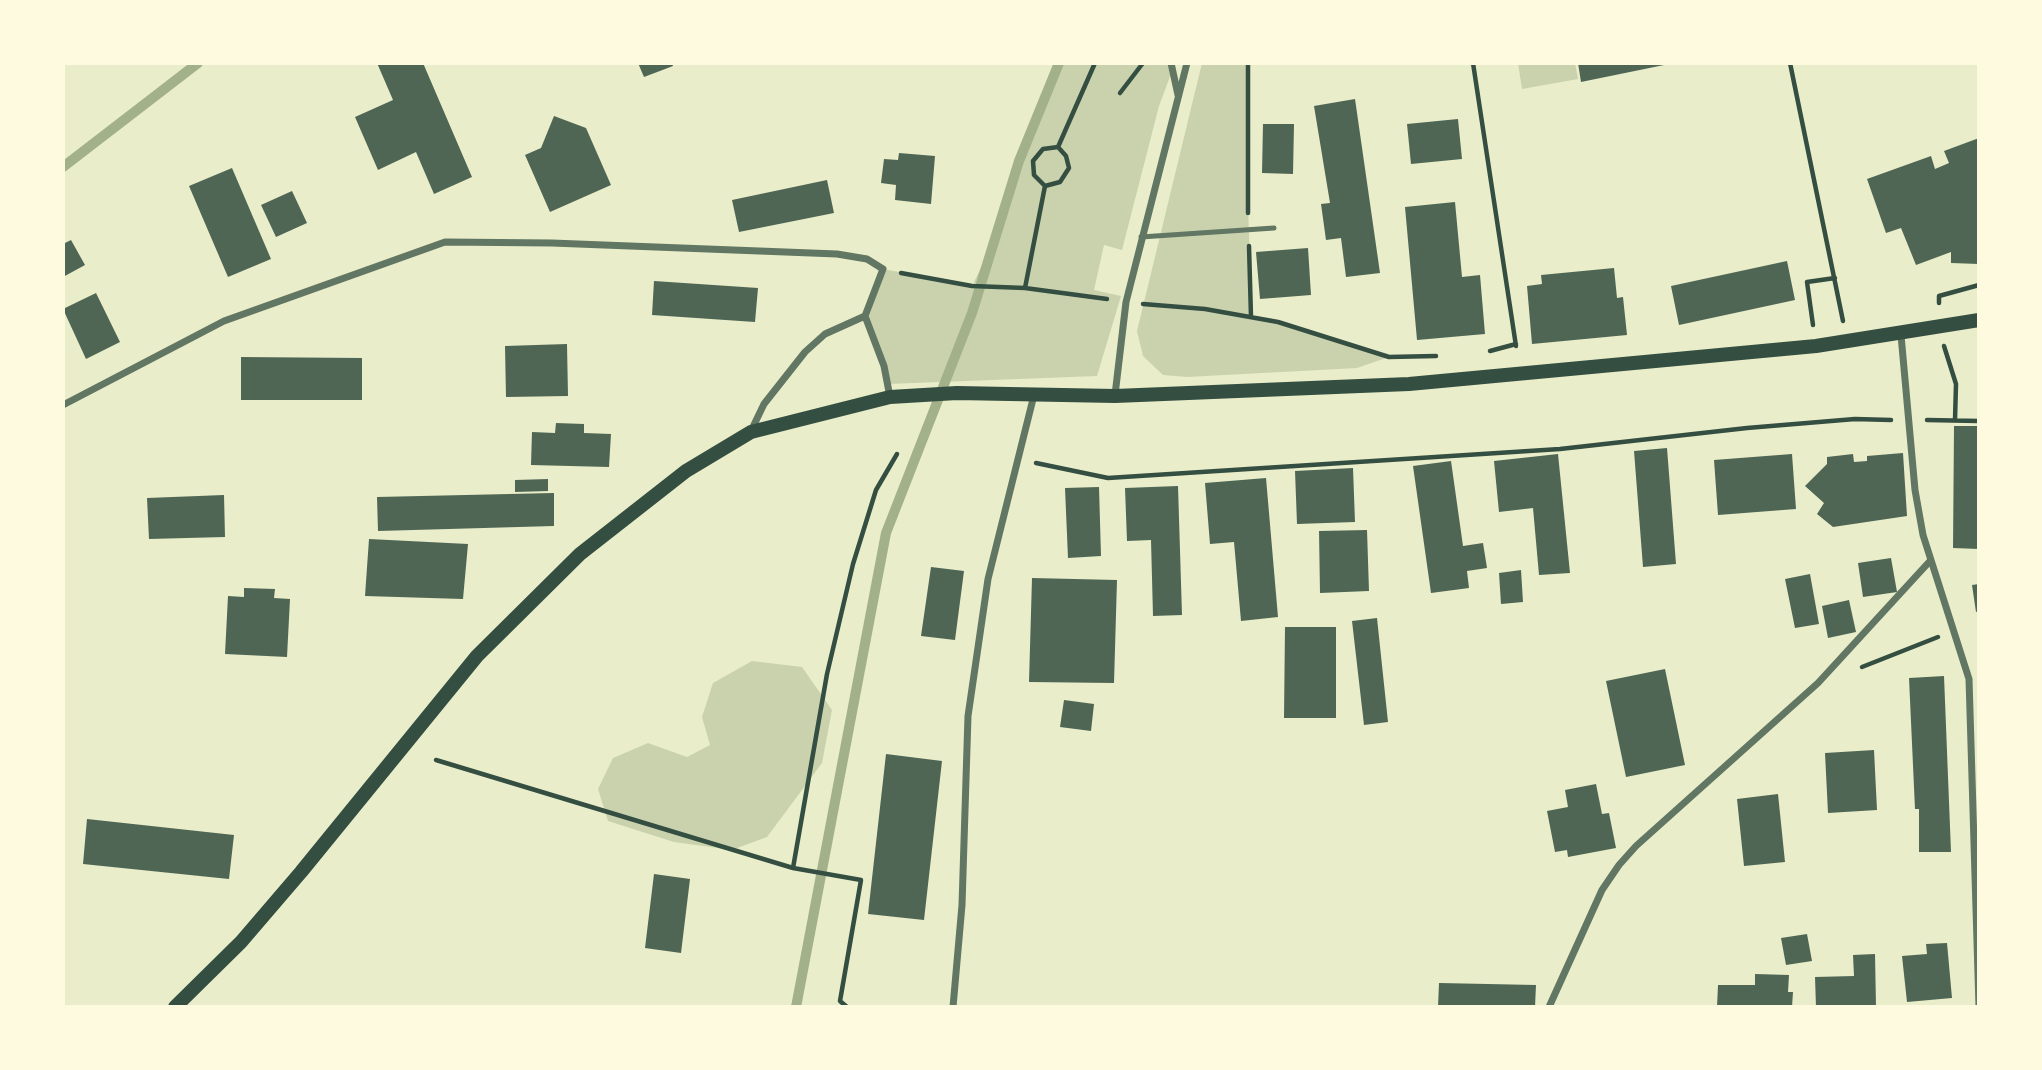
<!DOCTYPE html>
<style>
body{margin:0}
#map{position:relative;width:2042px;height:1070px;overflow:hidden;background:#e9edc9;font-family:"Public Sans",sans-serif}
canvas{display:block}
.frame{position:absolute;inset:0;border:65px solid #fefae0;pointer-events:none}
</style>
<div id="map">
<canvas width="2042" height="1070"></canvas>
<div class="frame"></div>
</div>
<script>
const c = document.querySelector('canvas').getContext('2d');
c.lineJoin = 'round';
function fill(path, color) { c.fillStyle = color; c.fill(path, 'evenodd'); }
const shape = rows => new Path2D(rows.map(r => 'M' + r).join(''));
function trace(path, color, width, dash) { c.strokeStyle = color; c.lineWidth = width; c.lineCap = dash ? 'butt' : 'round'; c.setLineDash(dash || []); c.stroke(path); }
fill(shape([
 [1059,63,1175,63,1159,106,1122,250,1104,245,1094,290,1121,296,1097,376,888,384,865,316,883,269,972,286,995,239,1019,161],
 [1202,63,1248,63,1247,180,1252,317,1278,322,1389,357,1357,368,1187,377,1163,375,1143,356,1137,331],
 [1518,63,1575,63,1578,79,1522,89],
 [752,661,802,667,832,710,822,763,767,837,732,850,674,842,608,821,598,789,613,758,648,743,687,757,710,745,702,717,713,683]
]), '#cad2ad');
trace(shape([
 [63,167,198,63],
 [796,1007,886,533,972,313,1019,161,1059,63]
]), '#a3b18a', 10);
fill(shape([
 [377,63,423,63,472,177,434,194,416,152,378,170,355,117,393,100],
 [638,63,672,63,673,66,644,77],
 [1578,63,1669,63,1669,64,1581,82],
 [1355,99,1380,273,1346,277,1341,238,1326,240,1321,204,1330,203,1314,106],
 [554,116,586,128,611,185,550,212,525,155,541,148],
 [1458,119,1462,159,1411,164,1407,124],
 [1263,124,1294,124,1293,174,1262,173],
 [1979,138,1979,264,1951,263,1951,252,1916,265,1901,228,1886,233,1867,179,1931,156,1935,169,1949,163,1944,151],
 [899,153,935,156,931,204,895,200,896,185,881,183,884,159,898,160],
 [232,168,271,259,228,277,189,186],
 [827,180,834,213,739,232,732,200],
 [292,191,307,223,276,237,261,205],
 [1455,202,1462,277,1480,275,1485,334,1417,340,1405,207],
 [71,240,85,265,63,277,63,244],
 [1308,248,1311,295,1260,299,1256,252],
 [1787,261,1795,300,1679,325,1671,286],
 [1614,268,1617,298,1623,297,1627,335,1532,344,1527,286,1542,284,1541,275],
 [654,281,758,288,755,322,652,315],
 [96,293,120,342,86,359,63,309],
 [567,344,568,396,506,397,505,346],
 [241,357,362,358,362,400,241,400],
 [556,423,584,424,584,433,611,434,609,467,531,465,532,432,555,433],
 [1954,426,1979,426,1979,549,1953,548],
 [1667,448,1676,564,1643,567,1634,451],
 [1903,453,1907,516,1833,527,1817,514,1824,503,1805,486,1827,464,1827,457,1853,454,1854,462,1867,461,1867,456],
 [1558,454,1570,573,1539,575,1533,508,1499,512,1494,461],
 [1792,454,1796,509,1718,515,1714,460],
 [1451,461,1463,546,1483,543,1487,568,1467,571,1469,588,1431,593,1413,466],
 [1353,468,1355,522,1297,524,1295,471],
 [1266,478,1278,617,1241,621,1234,542,1210,544,1205,483],
 [548,479,548,491,515,492,515,480],
 [1178,486,1182,615,1153,616,1151,540,1127,541,1125,488],
 [1099,487,1101,556,1068,558,1065,488],
 [554,493,554,526,378,531,377,497],
 [224,495,225,537,149,539,147,498],
 [1367,530,1369,591,1320,593,1319,531],
 [369,539,468,544,463,599,365,596],
 [1891,558,1897,592,1863,597,1858,563],
 [931,567,964,571,955,640,921,636],
 [1521,570,1523,602,1501,604,1499,573],
 [1810,574,1819,624,1795,628,1785,579],
 [1032,578,1117,580,1114,683,1029,682],
 [1979,584,1979,611,1976,612,1972,585],
 [244,588,275,589,274,598,290,599,287,657,225,654,228,596,244,597],
 [1849,600,1856,632,1828,638,1822,606],
 [1377,618,1388,722,1364,725,1352,621],
 [1285,627,1336,627,1336,718,1284,718],
 [1665,669,1685,765,1626,777,1606,681],
 [1944,676,1951,852,1919,852,1919,809,1915,809,1909,678],
 [1064,700,1094,704,1091,731,1060,727],
 [1874,750,1877,810,1828,813,1825,753],
 [886,754,942,761,924,920,868,914],
 [1596,784,1602,814,1609,813,1616,848,1568,857,1567,850,1555,852,1547,811,1568,807,1565,790],
 [1778,794,1785,862,1744,866,1737,799],
 [87,819,234,835,229,879,83,864],
 [654,874,690,879,681,953,645,948],
 [1807,934,1812,961,1786,965,1781,938],
 [1947,943,1952,998,1907,1002,1902,956,1927,954,1926,944],
 [1875,954,1876,1007,1816,1007,1815,977,1854,976,1853,955],
 [1755,974,1789,975,1788,992,1793,992,1792,1007,1717,1007,1718,985,1755,985],
 [1439,983,1536,985,1535,1007,1438,1007]
]), '#4f6655');
trace(shape([
 [1248,63,1248,213],
 [1473,63,1516,346],
 [1790,63,1843,321],
 [1120,93,1143,63],
 [1045,186,1034,175,1033,161,1043,149,1058,147],
 [1249,246,1251,317],
 [901,273,972,286,1025,288,1045,186,1060,182,1069,168,1066,156,1058,147,1095,63],
 [1025,288,1107,299],
 [1939,303,1939,296,1979,285],
 [1143,304,1205,309,1278,322,1389,357,1436,356],
 [1813,325,1807,282,1835,278],
 [1944,346,1956,384,1955,420],
 [1490,351,1516,344],
 [1927,420,1979,421],
 [1036,463,1108,478,1560,449,1747,428,1855,419,1891,420],
 [1862,667,1938,637],
 [436,760,793,868,827,674,853,564,876,490,897,454],
 [793,868,861,880,840,1001,847,1007]
]), '#344e41', 4.5);
trace(shape([
 [1141,237,1274,228]
]), '#617663', 5);
trace(shape([
 [1171,63,1178,95],
 [1901,335,1915,490,1923,535,1969,679,1979,1007],
 [1115,395,1126,302,1187,63],
 [63,405,224,321,445,242,552,243,837,254,867,259,883,269,865,316,884,366,890,397],
 [751,431,764,404,805,352,825,334,865,316],
 [953,1007,962,905,968,716,988,579,1034,395],
 [1549,1007,1602,890,1619,865,1636,846,1818,683,1930,561]
]), '#617663', 7);
trace(shape([
 [175,1007,241,942,301,872,477,656,580,554,686,471,751,432,890,397,957,393,1115,396,1409,384,1816,346,1979,320]
]), '#344e41', 14);
</script>
